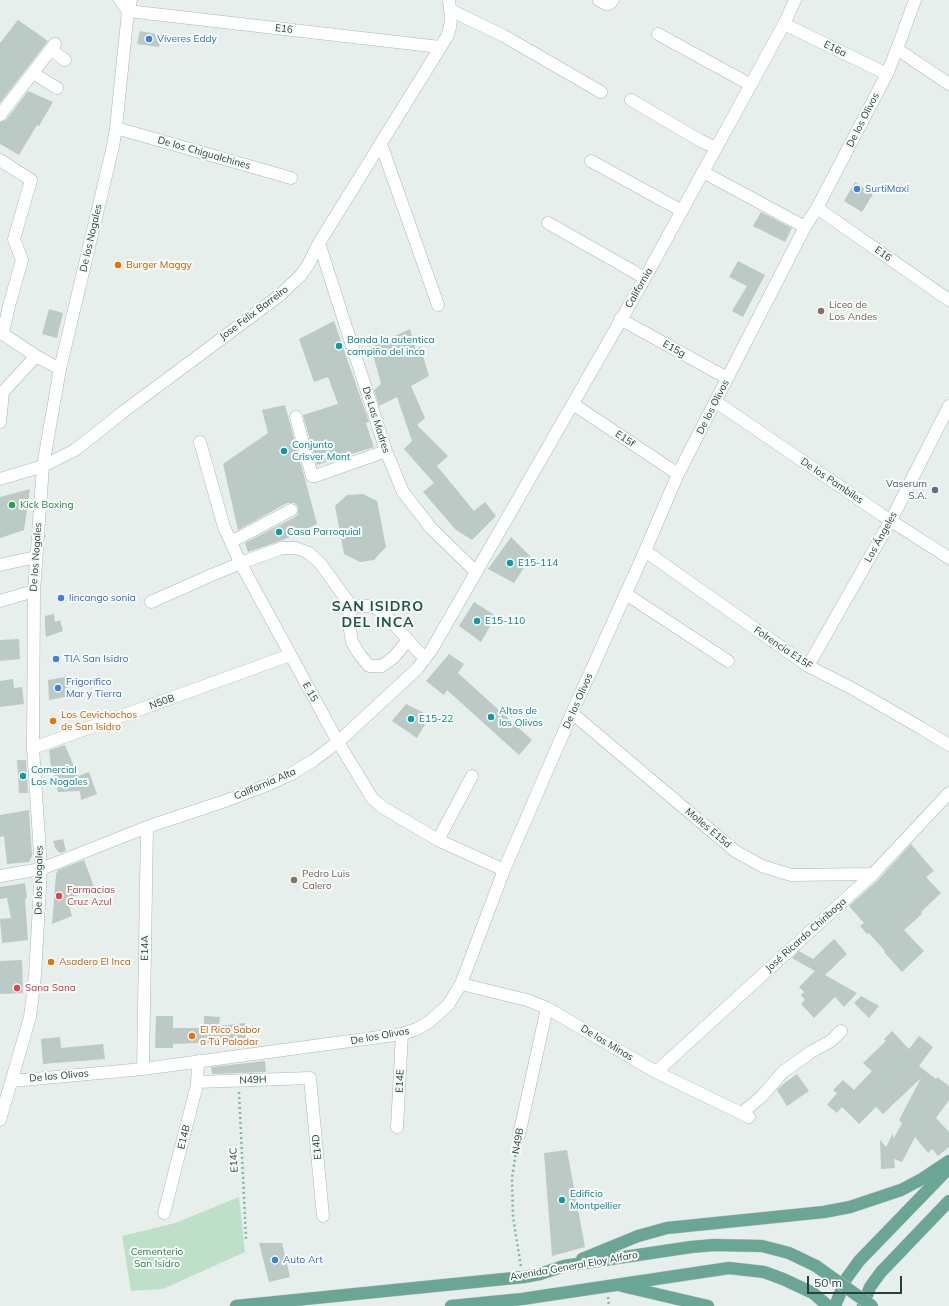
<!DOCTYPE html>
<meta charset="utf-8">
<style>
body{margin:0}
#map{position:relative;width:949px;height:1306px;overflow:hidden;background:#e6efeb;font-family:Mulish,sans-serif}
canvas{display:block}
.scale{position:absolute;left:807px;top:1276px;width:95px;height:18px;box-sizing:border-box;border:2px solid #24423a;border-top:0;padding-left:5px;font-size:12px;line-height:14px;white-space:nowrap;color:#24423a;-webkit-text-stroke:3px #f7fbf9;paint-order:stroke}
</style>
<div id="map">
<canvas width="949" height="1306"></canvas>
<div class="scale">50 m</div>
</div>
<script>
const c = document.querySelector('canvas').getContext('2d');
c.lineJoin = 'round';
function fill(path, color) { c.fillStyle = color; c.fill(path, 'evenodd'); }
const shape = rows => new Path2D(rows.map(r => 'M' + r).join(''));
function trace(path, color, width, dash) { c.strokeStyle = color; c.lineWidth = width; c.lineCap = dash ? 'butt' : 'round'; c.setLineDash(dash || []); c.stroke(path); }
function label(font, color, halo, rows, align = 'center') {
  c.font = font + ' Mulish,sans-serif'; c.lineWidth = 4; c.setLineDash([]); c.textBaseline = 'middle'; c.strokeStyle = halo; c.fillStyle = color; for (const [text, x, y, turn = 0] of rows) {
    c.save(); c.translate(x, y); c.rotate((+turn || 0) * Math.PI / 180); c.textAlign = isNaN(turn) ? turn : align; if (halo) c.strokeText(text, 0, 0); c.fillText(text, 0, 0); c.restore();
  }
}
fill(shape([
 [239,1197,245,1252,163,1289,131,1291,122,1236,175,1223]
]), '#bfe0c8');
fill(shape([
 [18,20,48,41,0,103,0,43],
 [140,31,162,35,159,47,137,44],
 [28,91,53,102,39,126,37,125,19,155,0,144,0,122,6,120],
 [855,182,873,194,862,212,844,201],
 [761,212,792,228,785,242,753,226],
 [738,261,765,275,743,317,732,311,747,286,729,277],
 [49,309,63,313,57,338,42,334],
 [334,321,369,422,366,423,374,447,317,465,303,415,338,404,328,377,314,382,299,339],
 [410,329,416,350,420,346,429,376,411,386,425,418,417,425,448,456,437,466,474,511,485,502,496,516,472,540,456,530,423,492,434,483,404,449,412,441,397,397,379,406,374,390,381,384,371,347],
 [285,405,317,524,283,540,248,552,245,543,295,517,298,514,298,507,295,503,287,503,238,530,223,464,268,433,262,410],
 [30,489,24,530,0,538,0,497],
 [363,494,377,501,386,547,374,560,360,562,344,554,335,506,347,495],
 [511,537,531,557,514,583,488,569],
 [474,602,496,616,481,642,459,626],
 [54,614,55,622,60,620,63,631,46,637,45,627,45,616],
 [19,639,20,659,0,661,0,640],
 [449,654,464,664,458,673,532,740,519,755,447,690,444,695,426,681],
 [66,677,69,696,49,700,48,680],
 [13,679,14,688,22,687,24,704,0,707,0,681],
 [406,704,430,716,417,738,392,721],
 [65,745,78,776,89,772,97,794,81,800,80,791,58,792,54,772,52,772,49,751,50,750],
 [17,760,26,760,28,793,19,793],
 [29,810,32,856,29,862,7,864,4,836,0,837,0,815],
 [63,839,66,851,60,853,55,848,53,841],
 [911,844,934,871,926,877,941,893,921,912,922,914,904,930,924,951,902,972,884,952,885,951,869,933,867,934,860,926,864,923,849,906,878,880],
 [84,860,95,889,67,899,72,916,52,924,56,874,58,870],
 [25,883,27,898,25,899,28,940,2,943,0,919,11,918,7,898,0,899,0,887],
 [834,939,847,954,825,975,857,993,844,1007,835,997,814,1018,801,1004,805,1000,801,995,804,992,799,987,815,971,792,958,799,951,813,959],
 [22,960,23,993,0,994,0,961],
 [861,996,879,1006,869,1018,854,1003],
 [156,1016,173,1016,173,1028,204,1028,204,1016,220,1017,219,1026,245,1023,246,1038,221,1040,220,1042,173,1044,173,1048,155,1048],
 [892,1031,909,1049,919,1036,933,1047,919,1066,936,1079,937,1077,949,1086,949,1100,936,1118,949,1132,949,1147,938,1156,932,1149,928,1153,915,1137,902,1162,894,1159,895,1168,881,1169,880,1140,886,1147,893,1133,893,1137,894,1138,902,1123,899,1120,921,1078,883,1114,876,1107,859,1124,842,1107,837,1113,827,1105,837,1093,833,1090,843,1080,854,1090,872,1071,863,1063,886,1041,884,1039],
 [60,1037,61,1048,103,1044,105,1059,43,1064,41,1039],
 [265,1061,266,1072,212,1074,211,1067],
 [797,1074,809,1091,787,1106,777,1090,782,1085],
 [567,1150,585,1247,552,1256,544,1153],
 [259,1243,282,1243,290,1277,269,1282]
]), '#bbcac4');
const minor = shape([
 [131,0,128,11,440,47],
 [599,0,606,4,609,4,613,0],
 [450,10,504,36,601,92],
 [784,24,887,74],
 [658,34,751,85],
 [897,49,949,84],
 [51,50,65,60],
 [33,73,57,88],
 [631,100,701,141,716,148],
 [0,115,55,44],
 [116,128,291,178],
 [381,144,438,305],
 [0,160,31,180,14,239,22,260,9,306,3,333,0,334],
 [591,161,682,211],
 [703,172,805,227],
 [817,208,949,300],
 [548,223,645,278],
 [319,243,386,451,403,492,431,528,476,572],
 [620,319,727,378],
 [0,332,36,356,60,369],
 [716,402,882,515,949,558],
 [573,404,678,474],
 [296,417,312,476,315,476,386,451],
 [0,422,3,392,36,356],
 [200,442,224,527,241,564,338,742,372,798,382,807,438,840,504,870],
 [0,479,43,466,75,450,123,412,268,304,280,295,301,275,308,265,319,243,448,35,450,27,451,18,449,0],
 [231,542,291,510],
 [645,551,808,666,855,690,921,728,949,745],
 [0,565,36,557],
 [626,594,728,661],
 [0,601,34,591],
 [151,602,214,574,246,561,282,548,296,548,309,553,320,563,352,607,361,606,372,606,380,611,391,621,425,659],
 [352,607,348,618,352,642,359,654,369,666,382,666,394,657,408,640],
 [808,666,891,520,949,406],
 [572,713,735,851,762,866,791,875,873,874],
 [33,748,290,655],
 [438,840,472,776],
 [0,876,41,869,147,827,225,801,265,786,291,774,314,760,338,742,417,669,432,649,645,278,784,24,795,0],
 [461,984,527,1000,547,1008,656,1072,749,1117],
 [143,1069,147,827],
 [656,1072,873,874,949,793],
 [12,1081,143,1069,402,1034,417,1029,429,1022,448,1005,461,984,504,870,572,713,645,551,678,474,805,227,817,208,887,74,897,49,915,0],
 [197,1082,310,1078,323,1216],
 [742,1113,761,1097,783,1072,811,1052,831,1041,841,1031],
 [0,1120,30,1017,35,976,41,869,33,748,34,591,43,466,60,369,113,146,116,128,128,11,120,0],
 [397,1127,402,1034],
 [519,1135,547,1008],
 [164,1213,197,1085,198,1061]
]);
const major = shape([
 [582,1259,638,1236,667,1228,824,1212,850,1207,901,1190,922,1179,949,1161],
 [622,1286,708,1306],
 [236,1306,524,1277,540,1274,564,1266,691,1247,714,1245,762,1246,789,1253,816,1266],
 [451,1306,522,1299,729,1268,764,1272,783,1279,813,1293,828,1306],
 [835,1306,846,1279,859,1261,949,1168],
 [863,1306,870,1287,881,1272,949,1201]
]);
trace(minor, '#a8b8b2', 13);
trace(major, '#c2cac8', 13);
trace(shape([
 [239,1092,246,1239],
 [517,1145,512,1178,513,1217,521,1267],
 [608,1297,609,1306]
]), '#86b3a5', 2.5, [2, 3]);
trace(minor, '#fff', 12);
trace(major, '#6aa596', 12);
const majorBridge = shape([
 [816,1266,872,1306]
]);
trace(majorBridge, '#c2cac8', 13, []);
trace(majorBridge, '#6aa596', 12);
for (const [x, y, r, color] of [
 [149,39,4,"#3f7fe0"],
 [857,189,4,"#3f7fe0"],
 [118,265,4,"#e8710a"],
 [821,311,4,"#8d6e63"],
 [339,346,4,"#0f9aa8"],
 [284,451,4,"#0f9aa8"],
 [935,490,4,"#5c6f8a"],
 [12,505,4,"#2e9e5b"],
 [279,532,4,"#0f9aa8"],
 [510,563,4,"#0f9aa8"],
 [61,598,4,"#3f7fe0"],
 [477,621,4,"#0f9aa8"],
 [56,659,4,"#3f7fe0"],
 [58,688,4,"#3f7fe0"],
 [491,717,4,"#0f9aa8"],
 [411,719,4,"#0f9aa8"],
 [53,721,4,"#e8710a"],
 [23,776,4,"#0f9aa8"],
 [294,880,4,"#8d6e63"],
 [59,896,4,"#e0444e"],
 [51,962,4,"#e8710a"],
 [17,988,4,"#e0444e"],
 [192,1036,4,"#e8710a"],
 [562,1200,4,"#0f9aa8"],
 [275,1260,4,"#3f7fe0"]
]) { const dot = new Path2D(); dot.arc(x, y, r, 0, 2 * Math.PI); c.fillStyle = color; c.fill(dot); trace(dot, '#f7fbf9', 1.5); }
label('10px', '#24423a', '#f7fbf9', [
 ["E16",284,29,7],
 ["E16a",835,49,26],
 ["De los Olivos",863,120,-63],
 ["De los Chigualchines",204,153,16],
 ["De los Nogales",91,238,-77],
 ["E16",883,254,35],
 ["California",639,288,-60],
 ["Jose Felix Barreiro",254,313,-37],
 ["E15g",674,349,29],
 ["De los Olivos",713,407,-63],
 ["De Las Madres",376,420,72],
 ["E15f",625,439,34],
 ["De los Pambiles",832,481,34],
 ["Los Ángeles",881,537,-61],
 ["De los Nogales",36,557,-86],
 ["Folrencia E15F",783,648,34],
 ["E 15",310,692,61],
 ["De los Olivos",578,701,-66],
 ["N50B",162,702,-20],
 ["California Alta",265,784,-23],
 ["Molles E15d",708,828,40],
 ["De los Nogales",39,880,-89],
 ["José Ricardo Chiriboga",806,935,-42],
 ["E14A",145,948,-89],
 ["De los Olivos",380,1036,-10],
 ["De las Minas",607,1043,31],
 ["De los Olivos",59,1076,-5],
 ["N49H",253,1080,-2],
 ["E14E",400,1081,-87],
 ["E14B",184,1137,-76],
 ["N49B",518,1141,-80],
 ["E14D",317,1147,-96],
 ["E14C",234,1160,-93],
 ["Avenida General Eloy Alfaro",574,1266,-10]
]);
label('10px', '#366cbe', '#f7fbf9', [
 ["Víveres Eddy",157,39],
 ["SurtiMaxi",865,189],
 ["lincango sonia",69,598],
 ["TIA San Isidro",64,659],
 ["Frigorífico",66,682],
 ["Mar y Tierra",66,694],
 ["Auto Art",283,1260]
], 'left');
label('10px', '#c56008', '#f7fbf9', [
 ["Burger Maggy",126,265],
 ["Los Cevichochos",61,715],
 ["de San Isidro",61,727],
 ["Asadero El Inca",59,962],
 ["El Rico Sabor",200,1030],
 ["a Tú Paladar",200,1042]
], 'left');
label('10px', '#785e54', '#f7fbf9', [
 ["Liceo de",829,305],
 ["Los Andes",829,317],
 ["Pedro Luis",302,874],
 ["Calero",302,886]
], 'left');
label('10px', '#0d838f', '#f7fbf9', [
 ["Banda la autentica",347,340],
 ["campiña del inca",347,352],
 ["Conjunto",292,445],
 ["Crisver Mont",292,457],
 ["Casa Parroquial",287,532],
 ["E15-114",518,563],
 ["E15-110",485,621],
 ["Altos de",499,711],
 ["los Olivos",499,723],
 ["E15-22",419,719],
 ["Comercial",31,770],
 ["Los Nogales",31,782],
 ["Edificio",570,1194],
 ["Montpellier",570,1206]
], 'left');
label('10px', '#4e5e75', '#f7fbf9', [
 ["Vaserum",927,484],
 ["S.A.",927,496]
], 'right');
label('10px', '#27864d', '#f7fbf9', [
 ["Kick Boxing",20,505]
], 'left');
label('10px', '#be3a42', '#f7fbf9', [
 ["Farmacias",67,890],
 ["Cruz Azul",67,902],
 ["Sana Sana",25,988]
], 'left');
label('10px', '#2d7a4b', '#f7fbf9', [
 ["Cementerio",157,1252],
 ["San Isidro",157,1264]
]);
c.letterSpacing = '1px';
label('bold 14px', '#1f5548', '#f7fbf9', [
 ["SAN ISIDRO",378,607],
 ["DEL INCA",378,623]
]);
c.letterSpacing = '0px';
</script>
